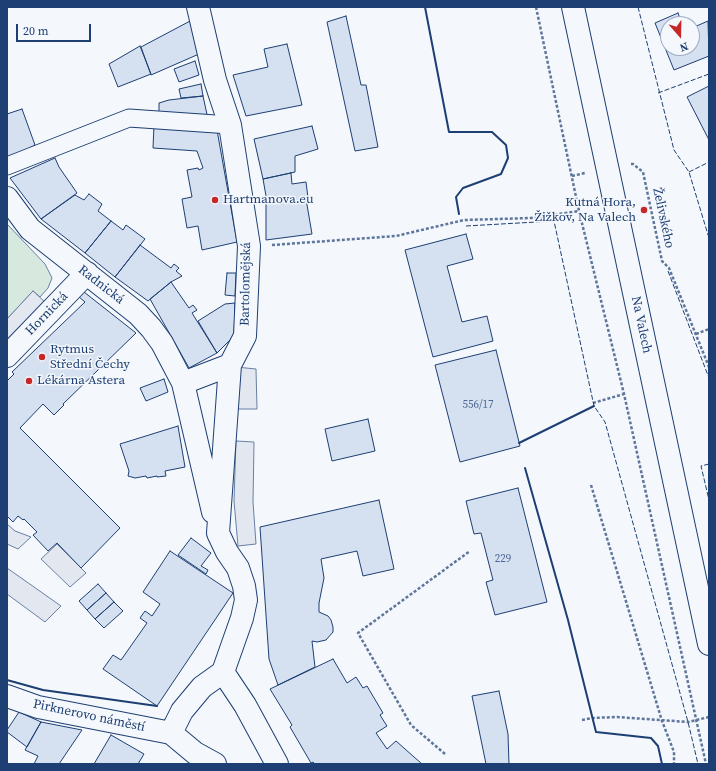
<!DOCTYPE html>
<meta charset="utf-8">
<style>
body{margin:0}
#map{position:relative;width:716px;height:771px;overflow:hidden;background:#f4f7fb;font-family:"Source Serif 4",serif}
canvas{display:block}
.frame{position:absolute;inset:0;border:8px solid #1d3f73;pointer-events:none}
.north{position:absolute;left:660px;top:16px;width:40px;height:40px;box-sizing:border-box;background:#f4f7fb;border:1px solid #9eadc5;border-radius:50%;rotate:160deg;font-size:11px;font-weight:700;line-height:16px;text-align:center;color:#1d3f73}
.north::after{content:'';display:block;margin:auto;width:14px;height:18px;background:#c62828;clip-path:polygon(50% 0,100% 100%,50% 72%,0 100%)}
.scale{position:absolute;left:16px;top:24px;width:75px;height:18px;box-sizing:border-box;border:2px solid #1d3f73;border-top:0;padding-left:5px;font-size:12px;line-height:14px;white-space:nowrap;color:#1d3f73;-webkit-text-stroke:3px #f4f7fb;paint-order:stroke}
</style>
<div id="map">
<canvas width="716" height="771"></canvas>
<div class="frame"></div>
<div class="north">N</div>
<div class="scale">20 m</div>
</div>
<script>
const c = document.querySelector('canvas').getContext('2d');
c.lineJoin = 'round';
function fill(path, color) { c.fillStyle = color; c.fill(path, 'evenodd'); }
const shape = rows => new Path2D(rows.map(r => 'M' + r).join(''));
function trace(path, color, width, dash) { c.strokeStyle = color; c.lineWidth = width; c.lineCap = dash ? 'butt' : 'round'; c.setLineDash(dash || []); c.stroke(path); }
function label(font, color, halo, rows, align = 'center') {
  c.font = font + ' "Source Serif 4",serif'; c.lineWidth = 3; c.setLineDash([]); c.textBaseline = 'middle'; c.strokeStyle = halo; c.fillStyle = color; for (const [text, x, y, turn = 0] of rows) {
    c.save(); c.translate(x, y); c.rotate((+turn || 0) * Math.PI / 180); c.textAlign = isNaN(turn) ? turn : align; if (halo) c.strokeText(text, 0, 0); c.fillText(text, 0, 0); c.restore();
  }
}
const green = shape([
 [7,224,45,264,52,278,48,288,40,297,33,291,7,319,7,224]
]);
fill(green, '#d7e8df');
trace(green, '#687fa3', 1);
const parking = shape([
 [33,291,46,303,7,345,7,319,33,291],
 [236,367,256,369,257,409,238,409,236,367],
 [236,441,254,442,253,502,256,544,238,546,234,501,236,441],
 [7,524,15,531,31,537,18,549,7,544,7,524],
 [57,544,86,573,70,587,41,559,57,544],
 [7,568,61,606,45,622,7,594,7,568]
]);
fill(parking, '#e3e8f0');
trace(parking, '#687fa3', 1);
const building = shape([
 [678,13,682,24,668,24,668,48,692,48,692,28,708,21,709,56,674,70,655,23,678,13],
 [346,16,361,85,366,85,378,147,355,151,327,22,346,16],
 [192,20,199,54,151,75,141,47,192,20],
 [287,44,302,105,246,116,233,75,268,67,264,49,287,44],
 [140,46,151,74,118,87,109,64,140,46],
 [195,61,199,75,179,82,174,69,195,61],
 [201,84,203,96,181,98,179,89,201,84],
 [709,86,709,140,687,97,709,86],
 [203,96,208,119,159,116,159,103,169,100,203,96],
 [22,109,35,145,7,160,7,114,22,109],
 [154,125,217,130,237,242,202,250,198,226,187,228,182,199,192,197,187,170,198,168,199,170,203,168,197,151,153,148,154,125],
 [312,126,318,149,295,156,295,172,263,179,254,139,312,126],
 [55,158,59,167,77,193,41,219,10,178,55,158],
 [291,173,292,184,306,182,308,198,306,199,312,234,266,240,266,196,263,179,291,173],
 [89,194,102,204,98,211,111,221,85,253,41,219,75,195,84,200,89,194],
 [111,221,123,230,126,225,145,239,115,277,85,253,111,221],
 [466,234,473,259,447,266,462,322,487,316,493,341,433,357,405,250,466,234],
 [140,245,171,268,174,264,179,268,176,271,182,276,171,282,148,301,115,277,140,245],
 [227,273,236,273,235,296,225,295,227,273],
 [171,282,189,308,193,305,197,310,192,313,217,353,189,368,150,299,171,282],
 [84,292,136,333,63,404,64,405,54,415,43,404,20,428,120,528,81,568,57,543,48,551,33,535,37,532,24,519,23,520,18,516,13,522,7,516,7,381,14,374,12,372,85,302,79,297,84,292],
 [235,303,234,336,217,353,198,321,225,304,235,303],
 [496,350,520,446,460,462,435,365,496,350],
 [164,379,168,392,146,401,140,388,164,379],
 [368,419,375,451,332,461,325,429,368,419],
 [178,426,185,467,165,471,166,476,157,477,157,476,147,478,146,476,135,478,128,476,129,471,120,444,178,426],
 [518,488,547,602,495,615,486,582,493,580,481,533,474,534,466,501,518,488],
 [379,500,394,569,363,576,357,551,321,559,324,578,319,603,319,612,328,616,331,620,333,627,333,632,326,640,317,642,312,641,315,667,278,685,269,659,260,527,379,500],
 [191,538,211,553,201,566,208,570,206,574,178,555,191,538],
 [170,551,233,593,157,706,103,669,113,655,121,660,147,623,140,618,145,611,152,616,160,604,143,592,170,551],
 [98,584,106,593,87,610,79,601,98,584],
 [106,593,114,602,95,619,87,610,106,593],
 [114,602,123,611,104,628,95,619,114,602],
 [333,659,347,683,356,677,363,688,367,686,383,713,380,715,387,726,376,733,387,749,396,741,422,764,315,764,313,762,311,763,290,727,292,725,270,689,333,659],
 [499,691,508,734,509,764,486,764,472,696,499,691],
 [19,712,41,722,27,747,7,732,7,730,19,712],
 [41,722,82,730,59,764,34,764,38,756,25,750,41,722],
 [111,735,144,754,138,764,94,764,111,735]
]);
fill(building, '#d5e0f0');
trace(building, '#1d3f73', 1);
const pedestrian = shape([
 [7,166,129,118,230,125]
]);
const minor = shape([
 [198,7,215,80,230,125,249,246,245,336,230,365,218,533,227,552,238,568,244,586,246,600,242,618,223,672],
 [7,198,30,229,138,314,151,328,162,343,183,383,213,512],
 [7,356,87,273],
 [183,383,230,365],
 [223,672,245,705,277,764],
 [7,696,38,707,171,733],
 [215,764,195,753,171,733,182,711,202,687,223,672]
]);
const primary = shape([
 [573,7,709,644]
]);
trace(pedestrian, '#1d3f73', 19);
trace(minor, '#1d3f73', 24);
trace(primary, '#1d3f73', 24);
trace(shape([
 [536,7,579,211,624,394,706,764],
 [631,164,633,164,643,172,662,261,669,268,709,367],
 [572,176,585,173],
 [272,245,396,236,464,220,531,218,579,211],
 [696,334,709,329],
 [593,403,624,394],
 [591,485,662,721,674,752,674,764],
 [582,720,592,718,617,717,688,722,709,717],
 [445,754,411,725,358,633,470,551]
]), '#5e769c', 2.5, [3, 2]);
trace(pedestrian, '#f4f7fb', 17);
trace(minor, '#f4f7fb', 22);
trace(primary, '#f4f7fb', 22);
trace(shape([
 [638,7,674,150,689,172,709,238],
 [658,93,709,74],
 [689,172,709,162],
 [466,226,554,221,594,406,605,422,688,722,698,764],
 [668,271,709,378],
 [709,464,701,466,709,500]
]), '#1d3f73', 1, [5, 2]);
trace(shape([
 [425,7,449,132,492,132,506,145,508,158,501,174,463,188,456,197,459,214],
 [519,443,594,406],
 [525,468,568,620,596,732,651,738,658,746,662,764],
 [7,680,43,690,157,706]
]), '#1d3f73', 2);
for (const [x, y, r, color] of [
 [215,200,4,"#c62828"],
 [644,210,4,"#c62828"],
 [42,357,4,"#c62828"],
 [29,381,4,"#c62828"]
]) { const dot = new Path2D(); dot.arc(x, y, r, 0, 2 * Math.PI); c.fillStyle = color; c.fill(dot); trace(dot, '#f4f7fb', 1.5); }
label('11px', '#4b6792', null, [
 ["556/17",478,405],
 ["229",503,559]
]);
label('13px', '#1d3f73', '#f4f7fb', [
 ["Hartmanova.eu",223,200],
 ["Kutná Hora,",636,203,"right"],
 ["Žižkov, Na Valech",636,218,"right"],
 ["Rytmus",50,350],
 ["Střední Čechy",50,365],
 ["Lékárna Astera",37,381]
], 'left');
label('13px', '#1d3f73', '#f4f7fb', [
 ["Želivského",663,218,78],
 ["Bartolomějská",246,284,-89],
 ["Radnická",101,285,38],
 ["Hornická",47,314,-46],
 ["Na Valech",641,325,78],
 ["Pirknerovo náměstí",89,716,12]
]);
</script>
